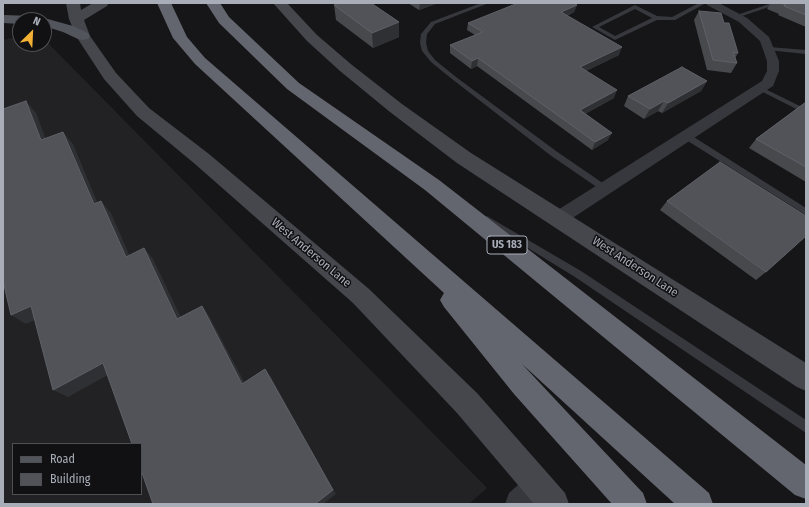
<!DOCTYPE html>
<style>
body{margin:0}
#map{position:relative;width:809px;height:507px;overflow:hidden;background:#161618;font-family:"Fira Sans Condensed",sans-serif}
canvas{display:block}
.frame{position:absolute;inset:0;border:4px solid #a8adb8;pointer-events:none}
.legend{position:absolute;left:12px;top:443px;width:130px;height:52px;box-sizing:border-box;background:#111113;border:1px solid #4d4f55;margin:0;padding:5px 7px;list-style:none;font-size:12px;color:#a8adb8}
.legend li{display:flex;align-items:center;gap:8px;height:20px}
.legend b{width:20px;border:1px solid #4d4f55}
.north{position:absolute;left:12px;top:12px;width:40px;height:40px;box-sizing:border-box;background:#111113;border:1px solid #4d4f55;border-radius:50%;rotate:24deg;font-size:11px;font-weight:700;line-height:16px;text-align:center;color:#a8adb8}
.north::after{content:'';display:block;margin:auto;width:14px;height:18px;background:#f2b134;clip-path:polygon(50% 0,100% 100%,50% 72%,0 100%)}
</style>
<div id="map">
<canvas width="809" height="507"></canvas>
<div class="frame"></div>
<ul class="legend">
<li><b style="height:5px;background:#53555c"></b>Road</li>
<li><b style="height:11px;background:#525359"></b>Building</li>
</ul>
<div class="north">N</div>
</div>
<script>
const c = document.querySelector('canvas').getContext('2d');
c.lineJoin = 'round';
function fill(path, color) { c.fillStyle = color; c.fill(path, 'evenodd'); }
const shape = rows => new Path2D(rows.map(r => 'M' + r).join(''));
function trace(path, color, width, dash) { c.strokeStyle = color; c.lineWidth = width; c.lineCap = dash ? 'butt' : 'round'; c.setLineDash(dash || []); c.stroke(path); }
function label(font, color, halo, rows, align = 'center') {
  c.font = font + ' "Fira Sans Condensed",sans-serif'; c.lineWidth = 3; c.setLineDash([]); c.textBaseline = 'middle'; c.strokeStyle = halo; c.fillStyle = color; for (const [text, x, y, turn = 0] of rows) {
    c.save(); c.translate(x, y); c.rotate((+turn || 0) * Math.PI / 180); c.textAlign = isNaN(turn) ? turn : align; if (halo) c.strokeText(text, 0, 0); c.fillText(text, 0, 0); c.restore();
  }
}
fill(shape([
 [20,36,20,44,44,44,44,39,487,488,469,504,3,504,3,40],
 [13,444,141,444,141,494,13,494]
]), '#222225');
fill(shape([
 [481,3,489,3,435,24,427,34,426,43,428,51,435,60,456,77,556,151,607,186,608,188,607,190,601,190,550,155,452,79,431,62,422,51,420,43,421,34,431,22,481,3],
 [699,3,706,3,675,20,657,20,615,40,592,27,635,5,657,16,672,17,699,3],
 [635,9,652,18,615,36,599,27,635,9],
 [772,3,781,3,739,17,734,16,772,3],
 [769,47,806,50,806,54,767,50,766,49,769,47],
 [759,86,806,109,806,114,757,89,756,88,759,86],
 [683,134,689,134,806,208,806,215,683,138,683,134],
 [487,216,581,271,806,420,806,433,575,277,484,221,483,219,487,216]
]), '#37383d');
fill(shape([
 [706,3,719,3,747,18,769,37,779,61,779,71,773,86,565,223,559,225,553,223,550,218,553,213,762,81,767,71,767,61,760,41,739,22,707,5,706,3]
]), '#37383d');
fill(shape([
 [539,472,550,476,554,487,550,498,543,504,505,504,509,493,528,476,539,472]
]), '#37383d');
fill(shape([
 [66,3,80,3,81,10,93,3,109,3,107,6,84,20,90,36,116,73,149,108,209,154,369,289,477,393,565,493,569,504,534,504,457,413,353,303,195,164,137,116,104,79,76,36,69,19,66,3],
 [273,3,287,3,317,35,352,65,402,104,471,153,806,363,806,391,797,387,457,163,390,112,340,71,307,41,273,3]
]), '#45474d');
fill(shape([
 [3,15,32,16,37,17,39,20,44,18,73,26,88,33,90,36,88,39,83,40,78,39,63,32,44,26,44,20,20,20,20,24,3,23,3,15]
]), '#53555c');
fill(shape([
 [157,3,171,3,187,37,205,58,709,493,713,504,675,504,522,364,643,493,647,504,612,504,514,394,444,307,440,300,444,293,195,64,173,38,157,3],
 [206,3,220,3,229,17,299,83,439,180,806,465,806,499,795,495,425,190,287,89,219,23,206,3]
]), '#63666e');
fill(shape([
 [408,3,438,3,419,10],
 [771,3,806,3,806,27,778,15,779,14,767,9],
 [334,5,399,37,373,48,336,20],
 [577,5,574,12,567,16,619,55,586,71,614,98,585,114,608,140,592,150,477,66,471,69,450,53,450,45,475,35,467,30,468,23],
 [699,11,724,23,738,53,735,58,737,63,731,73,707,70,694,20],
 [707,81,701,91,662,113,658,111,644,119,624,106,628,96],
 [806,102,806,182,749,148,756,139],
 [667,201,766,272,756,280,660,210]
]), '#47494d');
fill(shape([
 [420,3,438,3,419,10],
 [577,5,574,12,558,19,561,12],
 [399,22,399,37,373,48,372,33],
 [622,47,619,55,578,75,580,67],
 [478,58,477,66,471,69,472,61],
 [707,81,701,91,662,113,668,103],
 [617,90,614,98,577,118,580,110],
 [26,101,36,113,51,152,41,140],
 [664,101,658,111,644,119,650,109],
 [63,132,73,144,103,216,94,204],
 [612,133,608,140,592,150,595,142],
 [101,201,111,213,135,268,126,257],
 [144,248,153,259,186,328,177,319],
 [31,306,44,316,26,324,11,315],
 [202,306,209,316,249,391,242,384],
 [103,363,115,371,68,397,53,390],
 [265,369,271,377,336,494,323,504,315,504]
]), '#2f3033');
const building = shape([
 [339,3,371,3,399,22,372,33,334,5,339,3],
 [518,3,573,3,577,5,561,12,622,47,580,67,617,90,580,110,612,133,595,142,478,58,472,61,450,45,483,32,468,23,518,3],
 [780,3,806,3,806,15,784,6,786,5,780,3],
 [699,11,721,13,724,23,729,23,738,53,733,52,737,63,713,60,699,11],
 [682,67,707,81,668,103,664,101,650,109,628,96,682,67],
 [26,101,41,140,63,132,94,204,101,201,126,257,144,248,177,319,202,306,242,384,265,369,333,490,315,504,153,504,141,470,141,444,132,444,103,363,53,390,31,306,11,315,3,281,3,109,26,101],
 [806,102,806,167,756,139,806,102],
 [720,162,806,216,806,236,766,272,667,201,720,162]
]);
fill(building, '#525359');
trace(building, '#5f6168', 1);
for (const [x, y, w] of [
 [507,245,40]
]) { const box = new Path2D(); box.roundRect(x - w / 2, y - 9, w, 18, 3); c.fillStyle = '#111113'; c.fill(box); trace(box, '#a8adb8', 1); }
label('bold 11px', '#a8adb8', null, [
 ["US 183",507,245]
]);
label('12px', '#a8adb8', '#111113', [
 ["West Anderson Lane",311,253,40],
 ["West Anderson Lane",635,267,33]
]);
</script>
